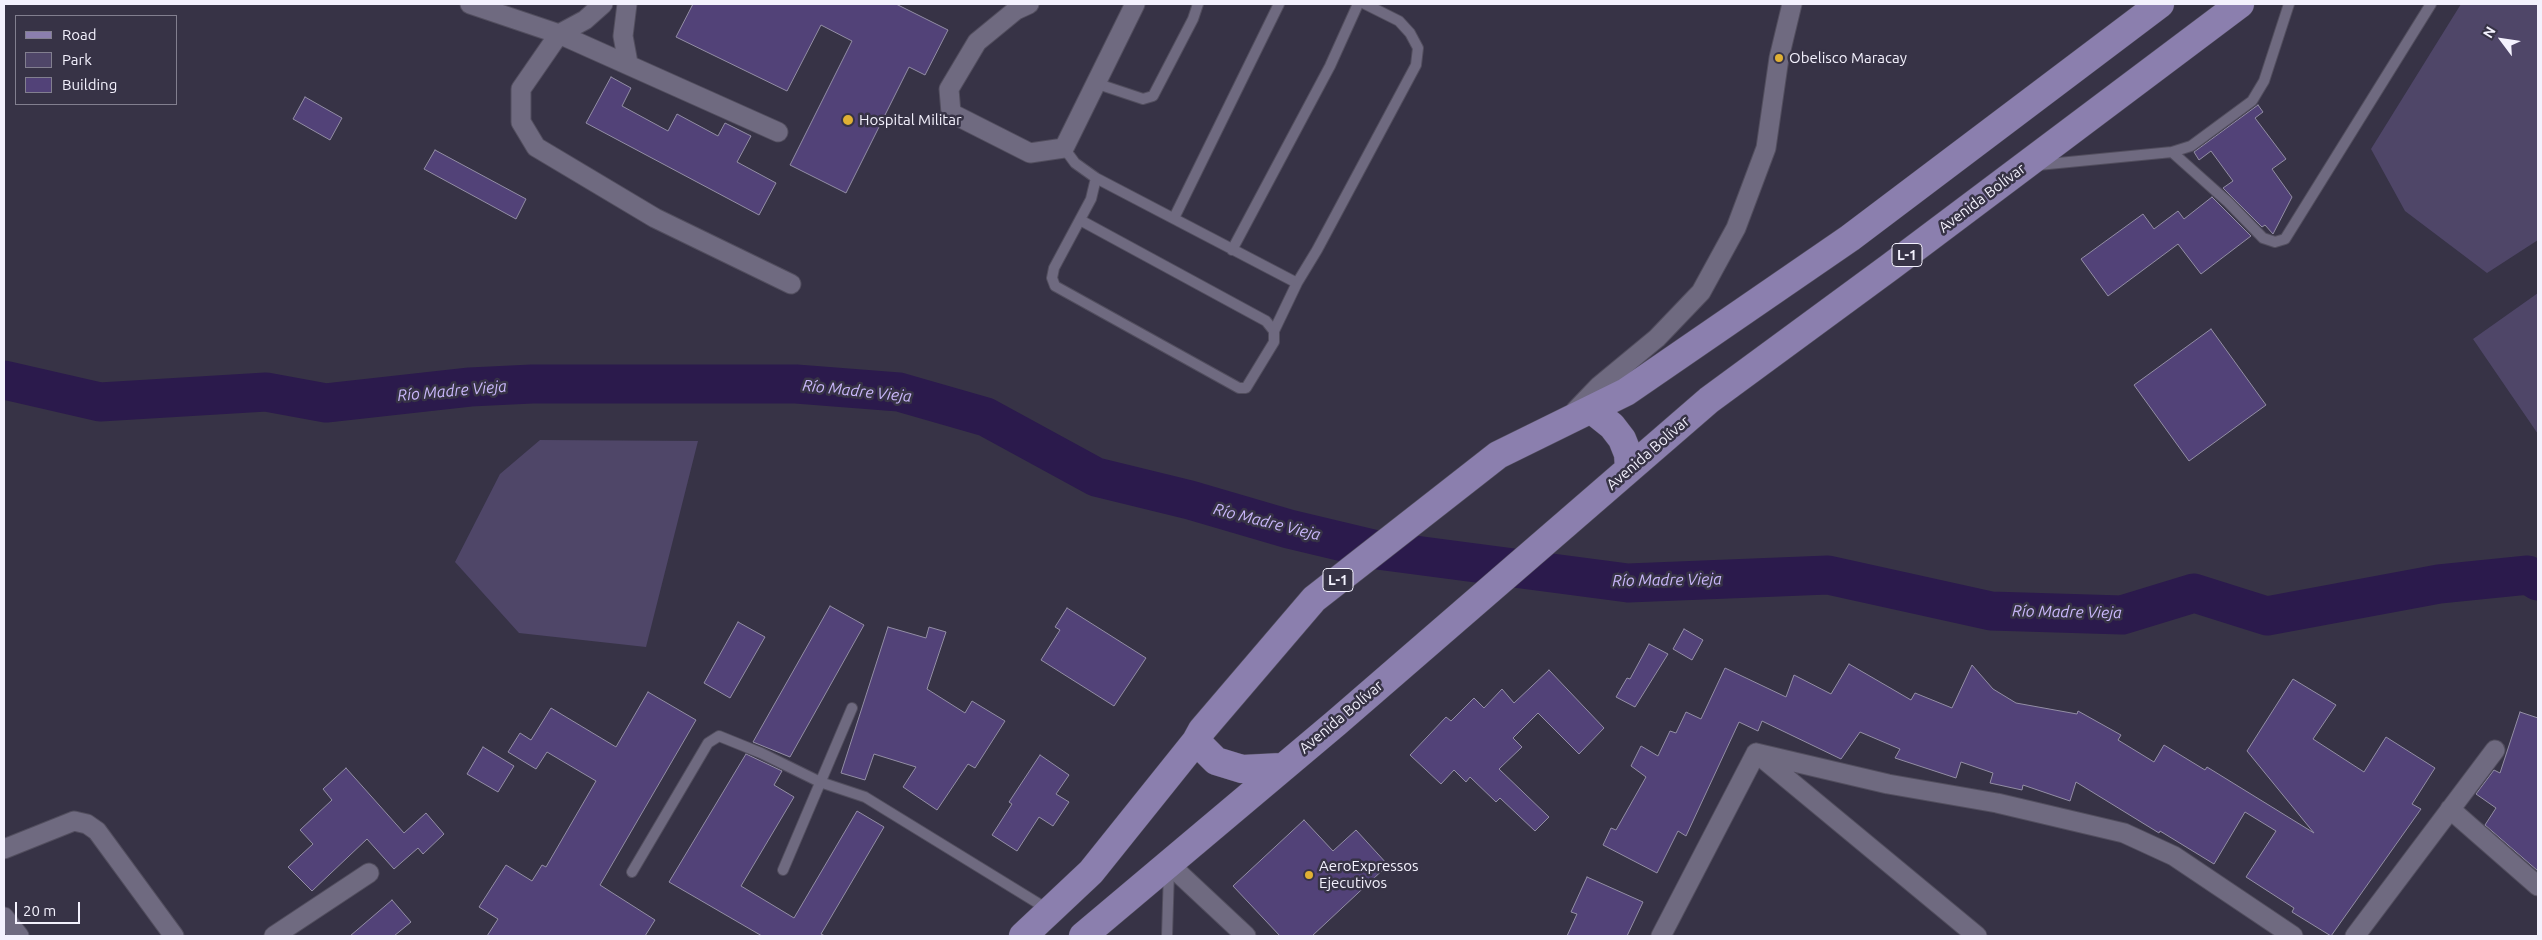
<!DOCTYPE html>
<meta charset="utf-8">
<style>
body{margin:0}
#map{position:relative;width:2542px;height:940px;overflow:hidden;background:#373346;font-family:Ubuntu,sans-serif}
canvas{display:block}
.frame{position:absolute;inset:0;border:5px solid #f3f1fd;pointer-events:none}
.legend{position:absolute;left:15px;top:15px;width:162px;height:90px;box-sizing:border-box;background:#373346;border:1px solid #827f8f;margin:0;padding:6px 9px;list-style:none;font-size:15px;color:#f3f1fd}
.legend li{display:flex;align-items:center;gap:10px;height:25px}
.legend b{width:25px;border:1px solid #827f8f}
.north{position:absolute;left:2477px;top:15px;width:50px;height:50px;-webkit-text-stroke:4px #373346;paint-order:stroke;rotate:301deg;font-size:14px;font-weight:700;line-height:20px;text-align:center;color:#f3f1fd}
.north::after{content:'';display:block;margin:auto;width:18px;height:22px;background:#f3f1fd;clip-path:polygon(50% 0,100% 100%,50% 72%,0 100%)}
.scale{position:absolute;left:15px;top:902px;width:65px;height:22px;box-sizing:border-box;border:2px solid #f3f1fd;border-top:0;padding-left:6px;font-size:15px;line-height:18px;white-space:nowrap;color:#f3f1fd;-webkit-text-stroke:4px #373346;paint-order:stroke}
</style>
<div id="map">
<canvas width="2542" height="940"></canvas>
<div class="frame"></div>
<ul class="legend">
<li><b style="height:6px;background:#8b7fae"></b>Road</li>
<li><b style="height:14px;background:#4f4668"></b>Park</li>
<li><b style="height:14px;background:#524278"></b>Building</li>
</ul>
<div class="north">N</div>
<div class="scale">20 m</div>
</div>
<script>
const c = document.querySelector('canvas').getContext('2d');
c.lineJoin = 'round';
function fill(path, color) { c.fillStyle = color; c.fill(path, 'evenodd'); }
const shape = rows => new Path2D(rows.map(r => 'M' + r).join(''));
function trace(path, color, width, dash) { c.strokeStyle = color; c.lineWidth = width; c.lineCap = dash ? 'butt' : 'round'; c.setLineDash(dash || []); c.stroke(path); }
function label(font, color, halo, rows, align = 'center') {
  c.font = font + ' Ubuntu,sans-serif'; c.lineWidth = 5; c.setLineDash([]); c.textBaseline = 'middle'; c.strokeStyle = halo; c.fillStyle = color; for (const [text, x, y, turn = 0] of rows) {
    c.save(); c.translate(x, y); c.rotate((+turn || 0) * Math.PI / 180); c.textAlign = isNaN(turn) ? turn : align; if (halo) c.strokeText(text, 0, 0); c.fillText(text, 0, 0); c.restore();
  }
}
fill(shape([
 [2461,4,2538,4,2538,240,2487,273,2405,211,2371,149],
 [2538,293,2538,434,2473,339],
 [540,440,698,441,646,647,519,633,455,562,500,474]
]), '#4f4668');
trace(shape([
 [4,380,100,402,266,392,326,403,470,387,532,384,796,384,899,392,986,417,1096,477,1190,500,1289,529,1377,550,1628,583,1828,575,1991,611,2122,615,2194,593,2267,616,2439,584,2528,575,2538,581]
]), '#2b1a4c', 39);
const building = shape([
 [693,4,896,4,948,30,925,75,909,67,846,193,790,165,852,41,821,25,787,91,676,37,693,4],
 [611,77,631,88,622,106,668,131,677,114,718,136,725,123,751,136,737,162,776,183,759,215,586,123,611,77],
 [305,97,342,118,330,140,293,119,305,97],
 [2258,105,2263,112,2255,118,2286,159,2272,169,2292,197,2273,234,2265,225,2262,227,2223,188,2233,181,2211,151,2199,160,2194,152,2258,105],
 [435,150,526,199,516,219,424,169,435,150],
 [2212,197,2251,236,2201,274,2178,244,2108,296,2081,259,2143,214,2154,229,2178,211,2184,219,2212,197],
 [2211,329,2266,405,2189,461,2134,385,2211,329],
 [830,606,864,625,790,757,753,742,830,606],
 [1067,608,1146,658,1114,706,1041,660,1060,630,1055,627,1067,608],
 [738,622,765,637,730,698,704,683,738,622],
 [888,627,926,638,929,627,946,632,927,689,965,713,972,701,1005,721,975,768,968,764,937,810,903,787,916,767,874,754,865,780,841,773,888,627],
 [1684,629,1703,640,1692,660,1673,649,1684,629],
 [1649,644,1668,654,1635,707,1616,697,1627,678,1630,679,1649,644],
 [1849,664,1911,700,1915,693,1952,708,1972,665,1993,689,2016,703,2077,714,2078,711,2121,735,2118,740,2154,762,2164,745,2205,770,2207,767,2314,833,2247,751,2293,679,2336,705,2313,739,2364,772,2386,737,2435,768,2412,804,2421,809,2331,936,2292,912,2294,908,2246,877,2276,831,2245,812,2214,864,2160,831,2159,833,2076,782,2070,801,2023,785,2022,790,1990,783,1993,773,1961,762,1956,778,1895,758,1900,749,1860,732,1841,759,1762,721,1758,731,1739,722,1686,836,1678,831,1657,873,1603,845,1611,828,1616,830,1646,777,1631,766,1641,746,1658,756,1670,731,1676,733,1686,712,1701,719,1725,668,1786,697,1794,675,1831,694,1849,664],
 [1549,670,1604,728,1579,754,1538,713,1513,738,1522,747,1499,769,1549,817,1535,831,1500,798,1496,802,1470,777,1466,782,1454,770,1441,784,1410,755,1446,717,1451,721,1474,698,1484,708,1502,689,1514,703,1549,670],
 [648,692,696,720,600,885,655,920,645,936,487,936,498,919,479,907,506,865,532,881,542,865,546,867,596,781,547,752,536,769,508,752,520,733,531,740,551,708,616,747,648,692],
 [2520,712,2538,718,2538,871,2485,825,2496,808,2476,794,2494,770,2500,773,2520,712],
 [483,747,514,766,498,792,467,774,483,747],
 [746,754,782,771,774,785,794,797,741,886,794,918,857,811,884,827,821,934,825,936,762,936,669,882,746,754],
 [1040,755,1069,775,1056,794,1069,802,1053,826,1039,817,1017,851,992,835,1012,804,1009,802,1040,755],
 [346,768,404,833,426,813,444,834,423,854,418,848,394,869,367,839,312,891,288,867,313,844,300,830,332,800,323,789,346,768],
 [1304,820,1333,851,1356,830,1388,865,1312,936,1280,936,1233,886,1304,820],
 [1587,877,1643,902,1627,936,1567,936,1577,914,1571,912,1587,877],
 [392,900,411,922,394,936,350,936,392,900]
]);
fill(building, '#524278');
trace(building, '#938ea5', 1);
const lane = shape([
 [1095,83,1143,99,1153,96,1193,19,1198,4],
 [1064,148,1075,163,1096,178,1297,283],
 [2172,152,2228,202,2263,238,2275,242,2285,239,2431,4],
 [2038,165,2172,152,2191,146,2252,101,2264,81,2289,4],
 [1174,218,1279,4],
 [1080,220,1266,321,1274,331,1274,342,1246,388,1239,388,1055,286,1052,278,1054,268,1091,199,1096,178],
 [1232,250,1330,66,1358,4],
 [1274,331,1297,283,1317,250,1416,65,1418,48,1410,33,1399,21,1365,4],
 [783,870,852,708],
 [632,872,708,743,719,736,761,753,820,782,865,797,1049,910],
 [1167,936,1169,870]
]);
const street = shape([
 [470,4,559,34,778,132],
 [603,4,585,20,559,34,521,89,521,122,536,147,655,218,791,284],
 [627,4,623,36,628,63],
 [1029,4,1016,10,977,42,949,89,951,113,1030,153,1064,148,1135,4],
 [1575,411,1599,386,1657,338,1701,292,1736,228,1766,148,1779,58,1792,4],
 [1756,753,1888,784,1997,803,2124,833,2174,856,2293,936],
 [1761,757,1977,936],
 [2450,809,2538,886],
 [4,849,74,821,87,824,97,831,174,936],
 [1169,864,1246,936],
 [4,917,19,936],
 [274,936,369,873],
 [1661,936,1756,753],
 [2355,936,2495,750]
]);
const primary = shape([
 [1592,410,1612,426,1622,439,1628,454,1629,469],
 [1196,741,1216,761,1242,769,1281,767],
 [1023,936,1091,872,1196,741,1202,730,1314,599,1498,455,1626,392,1850,238,2160,4],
 [1083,936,1336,723,1709,400,1890,267,2240,4]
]);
trace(lane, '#524e5e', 12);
trace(street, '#524e5e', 21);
trace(primary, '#524e5e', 29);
trace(lane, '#6f6a80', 10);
trace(street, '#6f6a80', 19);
trace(primary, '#8b7fae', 28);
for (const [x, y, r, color] of [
 [1779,58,5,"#e0b034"],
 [848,120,6,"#e0b034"],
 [1309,875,5,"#e0b034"]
]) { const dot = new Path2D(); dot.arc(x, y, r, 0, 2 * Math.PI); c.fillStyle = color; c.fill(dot); trace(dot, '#373346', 2); }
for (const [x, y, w] of [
 [1907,255,30],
 [1338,580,30]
]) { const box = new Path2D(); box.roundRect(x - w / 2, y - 11.5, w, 23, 4); c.fillStyle = '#373346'; c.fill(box); trace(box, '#f3f1fd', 1); }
label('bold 14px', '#f3f1fd', null, [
 ["L-1",1907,255],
 ["L-1",1338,580]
]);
label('15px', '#f3f1fd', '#373346', [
 ["Obelisco Maracay",1789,58],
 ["Hospital Militar",859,120],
 ["AeroExpressos",1319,866],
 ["Ejecutivos",1319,883]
], 'left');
label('15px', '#f3f1fd', '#373346', [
 ["Avenida Bolívar",1982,198,-37],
 ["Avenida Bolívar",1648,453,-41],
 ["Avenida Bolívar",1341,717,-40]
]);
label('italic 16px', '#cab8fb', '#373346', [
 ["Río Madre Vieja",452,391,-5],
 ["Río Madre Vieja",857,391,6],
 ["Río Madre Vieja",1267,522,14],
 ["Río Madre Vieja",1667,580,-1],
 ["Río Madre Vieja",2067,612,1]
]);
</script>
